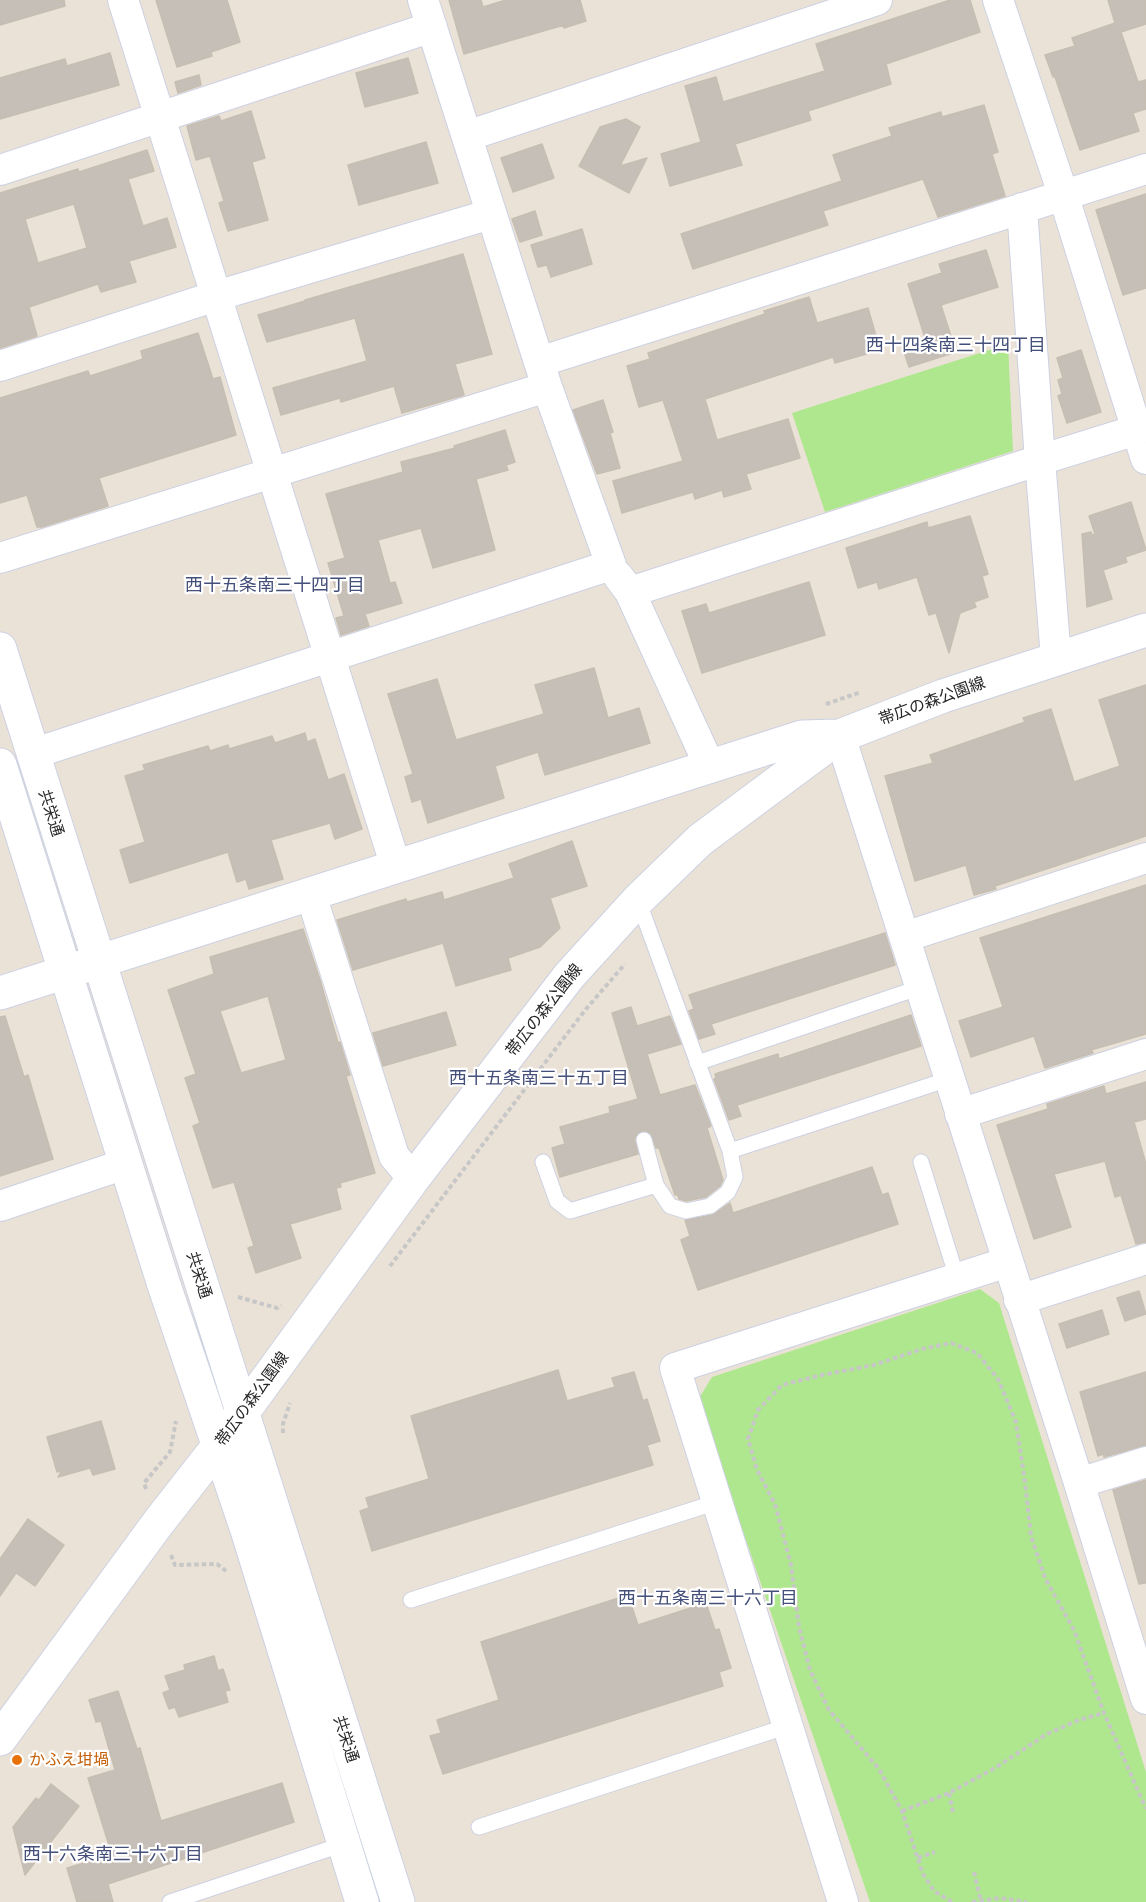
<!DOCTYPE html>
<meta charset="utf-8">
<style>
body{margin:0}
canvas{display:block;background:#ebe2d7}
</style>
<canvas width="1146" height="1902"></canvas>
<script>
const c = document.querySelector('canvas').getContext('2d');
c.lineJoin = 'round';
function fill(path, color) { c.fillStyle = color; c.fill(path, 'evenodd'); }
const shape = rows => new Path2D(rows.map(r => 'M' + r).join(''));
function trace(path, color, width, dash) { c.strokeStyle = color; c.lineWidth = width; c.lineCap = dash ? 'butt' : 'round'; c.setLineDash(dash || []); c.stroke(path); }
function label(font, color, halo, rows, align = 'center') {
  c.font = font + ' Lato,"Noto Sans JP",sans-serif'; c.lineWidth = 4.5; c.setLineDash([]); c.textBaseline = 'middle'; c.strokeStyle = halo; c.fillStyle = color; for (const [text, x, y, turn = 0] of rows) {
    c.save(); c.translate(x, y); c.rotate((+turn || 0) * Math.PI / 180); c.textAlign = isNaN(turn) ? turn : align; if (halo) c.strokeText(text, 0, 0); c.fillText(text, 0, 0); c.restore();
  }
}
fill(shape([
 [1008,344,1013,451,825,512,792,413],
 [980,1289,999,1303,1146,1772,1146,1902,870,1902,698,1400,712,1377]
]), '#afe78e');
const building = shape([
 [0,0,64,0,65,6,0,25,0,0],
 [156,0,227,0,240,42,211,52,212,56,177,67,156,0],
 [449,0,481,0,483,7,506,0,580,0,586,21,564,28,564,25,464,54,449,0],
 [950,0,970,0,980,32,886,64,891,84,808,111,811,120,735,144,742,165,670,186,661,154,701,142,685,86,716,77,723,102,825,71,816,44,950,0],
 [1108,0,1146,0,1146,24,1121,32,1138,82,1146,80,1146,109,1133,113,1139,131,1080,150,1055,77,1053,77,1045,55,1075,46,1072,38,1115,23,1108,0],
 [110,53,119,85,0,119,0,78,65,59,67,66,110,53],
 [408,58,418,93,365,107,356,73,408,58],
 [199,75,201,85,178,93,175,82,199,75],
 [984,105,998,152,992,154,1005,196,938,217,923,179,823,211,828,225,693,269,681,234,842,181,833,155,892,136,889,128,941,112,942,117,984,105],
 [251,111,265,158,252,162,268,220,228,231,219,203,224,201,210,156,196,160,187,126,219,116,221,121,251,111],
 [626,119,640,127,620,166,647,158,629,193,579,166,600,127,626,119],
 [426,142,438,183,359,205,348,165,426,142],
 [542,144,554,178,513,192,501,158,542,144],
 [147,150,154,171,128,179,143,226,167,218,176,247,129,261,136,282,101,292,98,284,29,307,37,336,0,348,0,193,78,169,79,172,147,150],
 [74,204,87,248,38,263,25,219,74,204],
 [1146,194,1146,288,1123,295,1096,210,1146,194],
 [535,211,542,235,520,242,512,219,535,211],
 [582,229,592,264,551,277,547,265,538,267,531,245,582,229],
 [986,250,998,287,941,305,956,352,909,367,902,346,925,338,908,284,942,273,939,264,986,250],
 [463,254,492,354,455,364,464,395,402,413,394,386,341,402,340,398,281,415,273,388,367,361,355,318,267,342,258,315,305,301,305,300,463,254],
 [809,297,817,323,868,308,880,350,835,363,833,357,705,399,717,440,788,419,800,458,746,474,751,489,724,497,722,490,695,499,693,492,622,513,613,481,683,461,663,400,639,407,627,366,650,359,648,353,765,314,764,311,809,297],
 [198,333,213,379,220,377,236,435,99,478,108,506,42,527,37,527,27,495,0,503,0,398,88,371,90,376,143,359,141,351,198,333],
 [1081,350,1101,412,1067,423,1058,396,1062,394,1058,380,1063,378,1057,358,1081,350],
 [603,400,613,432,610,433,620,468,597,474,573,410,603,400],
 [505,430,515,462,506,465,508,470,476,479,495,550,433,568,421,528,378,540,390,583,395,582,402,603,365,614,369,626,341,635,336,618,344,616,328,563,345,558,326,494,403,472,401,462,455,448,454,446,505,430],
 [1131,502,1146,550,1125,557,1127,562,1103,570,1112,599,1087,607,1082,534,1091,532,1092,535,1095,534,1089,516,1131,502],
 [970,516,988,574,982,576,988,597,974,602,976,607,960,613,949,653,936,613,929,615,917,577,879,589,877,582,858,588,846,548,927,522,928,528,970,516],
 [809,582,825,635,702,673,682,611,706,604,709,613,809,582],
 [594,668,608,718,639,708,650,743,545,775,538,752,495,766,504,798,428,823,421,799,412,802,405,777,413,774,388,694,437,679,456,740,544,714,535,685,594,668],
 [1146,685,1146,836,995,886,996,889,974,895,966,865,915,881,885,776,933,763,930,755,1025,722,1023,718,1051,709,1074,782,1120,766,1099,700,1146,685],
 [305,733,307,742,315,739,328,780,344,774,362,829,335,839,330,823,271,840,283,879,249,889,246,879,237,882,228,852,130,883,120,850,145,842,125,776,145,770,143,765,208,746,210,751,228,745,229,749,272,736,275,743,305,733],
 [572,841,587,886,550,898,560,928,540,947,508,958,511,970,456,986,443,943,353,970,337,920,406,899,407,902,442,892,444,900,514,878,509,864,572,841],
 [1146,885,1146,1034,1091,1050,1093,1053,1045,1068,1034,1036,971,1057,959,1021,1003,1007,980,938,1146,885],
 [303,929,320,980,338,1043,340,1042,350,1075,346,1076,375,1173,340,1183,341,1187,336,1188,341,1209,290,1224,301,1258,256,1273,248,1248,254,1246,234,1182,213,1188,193,1126,200,1123,185,1078,196,1074,168,990,214,974,210,957,303,929],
 [268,996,286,1060,241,1073,220,1011,268,996],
 [885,933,895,965,711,1024,715,1034,699,1039,689,1011,694,1009,689,995,885,933],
 [631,1007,637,1026,670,1016,681,1044,647,1054,660,1095,695,1085,711,1126,707,1128,723,1180,720,1186,706,1197,686,1201,679,1199,678,1195,675,1195,659,1148,656,1148,651,1134,646,1131,638,1133,635,1137,638,1154,560,1177,552,1148,565,1144,560,1127,610,1113,609,1107,638,1099,612,1013,631,1007],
 [446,1012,456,1045,383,1066,373,1033,446,1012],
 [911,1015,921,1046,737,1105,741,1116,729,1120,714,1079,716,1078,715,1074,778,1054,779,1059,911,1015],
 [5,1016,24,1077,28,1075,53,1159,0,1176,0,1017,5,1016],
 [1146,1082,1146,1119,1134,1122,1146,1164,1146,1242,1136,1244,1121,1195,1115,1197,1105,1161,1054,1174,1071,1227,1034,1239,997,1125,1048,1109,1047,1104,1104,1086,1106,1094,1146,1082],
 [872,1167,882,1195,888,1193,898,1224,698,1290,681,1240,690,1236,685,1220,712,1215,730,1203,733,1213,872,1167],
 [1139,1291,1146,1314,1125,1321,1117,1298,1139,1291],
 [1102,1310,1109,1334,1067,1348,1059,1324,1102,1310],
 [558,1370,567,1401,615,1387,612,1378,634,1372,643,1401,647,1399,660,1441,647,1445,653,1465,372,1551,360,1511,369,1508,366,1498,429,1479,411,1416,558,1370],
 [1146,1372,1146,1445,1104,1457,1103,1454,1098,1456,1080,1392,1146,1372],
 [101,1421,115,1469,93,1475,90,1468,58,1477,62,1471,57,1472,47,1437,101,1421],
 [1146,1480,1146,1583,1139,1584,1113,1490,1146,1480],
 [28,1519,64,1545,35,1586,16,1573,0,1596,0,1559,28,1519],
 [628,1595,638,1625,706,1603,715,1630,719,1629,731,1668,719,1672,723,1686,443,1774,430,1736,441,1733,437,1720,499,1700,481,1642,628,1595],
 [214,1656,218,1671,223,1669,230,1690,225,1691,228,1702,179,1717,175,1707,169,1709,163,1693,170,1690,165,1676,185,1670,184,1665,214,1656],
 [118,1691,137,1749,140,1748,161,1821,282,1783,294,1822,108,1884,113,1902,77,1902,67,1868,112,1855,88,1778,115,1770,101,1721,96,1722,89,1700,118,1691],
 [51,1784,79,1806,25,1875,13,1827,36,1798,39,1800,51,1784]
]);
fill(building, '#c6bfb7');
trace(building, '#c6beb1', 1.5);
const lane = shape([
 [638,900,730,1151,735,1177,728,1192,710,1206,686,1211,670,1206,656,1185,644,1140],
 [697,1063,921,987],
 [730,1151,949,1079],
 [543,1162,557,1201,570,1211,656,1185],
 [921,1162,957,1278],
 [411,1600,717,1502],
 [479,1827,788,1726],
 [170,1902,344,1844]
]);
const street = shape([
 [123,0,396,867],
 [998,0,1063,194,1146,459],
 [467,136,877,0],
 [0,170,432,27],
 [1022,208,1040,460,1056,658],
 [539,362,1146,169],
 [0,366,216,296,491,214],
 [0,558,547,387],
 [618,576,630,592,710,767],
 [630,592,1040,460,1146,427],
 [840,736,1079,1483,1146,1699],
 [32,754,611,565,547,387,423,0],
 [311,895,394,1156,413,1179],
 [905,937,1146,858],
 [960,1114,1146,1054],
 [0,1206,125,1164],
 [1019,1300,1146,1259],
 [1079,1483,1146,1462],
 [843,1902,675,1368,1008,1262]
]);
const secondary = shape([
 [0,649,398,1902],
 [0,765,164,1285,247,1530,362,1902],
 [0,993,802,737,838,736],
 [0,1739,158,1523,219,1445,413,1179,569,976,638,900,700,840,840,736,943,696,1146,630]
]);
trace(lane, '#ccd1e2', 17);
trace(street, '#ccd1e2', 32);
trace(secondary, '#ccd1e2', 35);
trace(shape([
 [826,704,861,692],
 [390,1266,586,1009,625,964],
 [238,1297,277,1308,281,1305],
 [283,1433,283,1424,290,1403],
 [146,1489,144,1483,170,1452,176,1421],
 [171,1555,175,1565,217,1564,226,1571],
 [949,1793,953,1813],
 [902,1811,949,1793,995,1768,1047,1734,1079,1720,1104,1713],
 [918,1858,935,1852],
 [974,1872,981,1901],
 [952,1902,934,1891,923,1874,902,1811,879,1769,829,1710,810,1670,799,1627,791,1565,775,1504,757,1470,748,1439,758,1410,782,1385,822,1375,874,1365,922,1349,951,1343,977,1353,998,1379,1016,1422,1025,1482,1031,1536,1045,1578,1074,1630,1104,1713,1146,1809],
 [972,1902,1000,1898,1027,1902]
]), '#c7c7c7', 4, [4.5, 3]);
trace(lane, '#fff', 15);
trace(street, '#fff', 30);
trace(secondary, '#fff', 33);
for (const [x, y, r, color] of [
 [17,1760,6,"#e8710a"]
]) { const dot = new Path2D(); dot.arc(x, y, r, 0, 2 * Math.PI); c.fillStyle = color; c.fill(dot); trace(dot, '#fff', 2); }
label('16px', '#272727', '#fff', [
 ["帯広の森公園線",932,701,-20],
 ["共栄通",51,813,72],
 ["帯広の森公園線",544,1010,-52],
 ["共栄通",199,1275,72],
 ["帯広の森公園線",252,1399,-54],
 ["共栄通",346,1739,72]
]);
label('16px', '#c56008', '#fff', [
 ["かふえ坩堝",29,1760]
], 'left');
label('18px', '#45507a', '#fff', [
 ["西十四条南三十四丁目",956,345],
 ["西十五条南三十四丁目",275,585],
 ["西十五条南三十五丁目",539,1078],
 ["西十五条南三十六丁目",708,1598],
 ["西十六条南三十六丁目",113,1854]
]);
</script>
